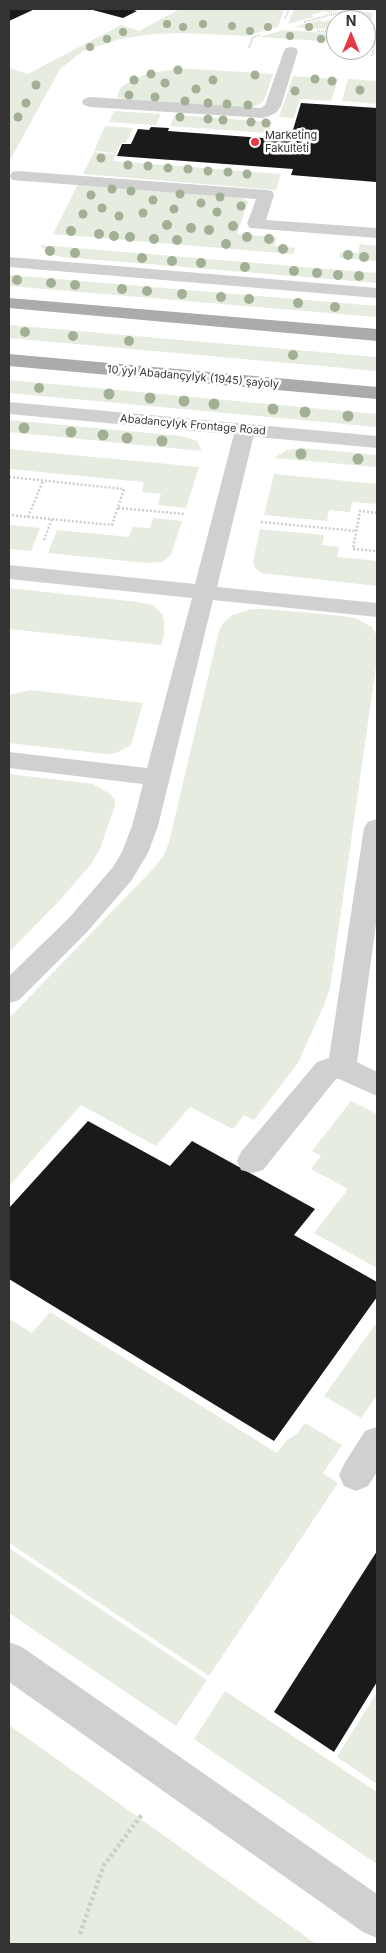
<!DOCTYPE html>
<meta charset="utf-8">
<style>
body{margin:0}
#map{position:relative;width:386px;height:1953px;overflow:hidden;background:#fff;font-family:Inter,sans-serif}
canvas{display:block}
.frame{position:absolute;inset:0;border:10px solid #333;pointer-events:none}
.north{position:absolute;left:326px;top:10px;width:50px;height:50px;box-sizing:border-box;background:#fff;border:1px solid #adadad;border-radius:50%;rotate:0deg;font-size:14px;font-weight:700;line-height:20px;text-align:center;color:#333}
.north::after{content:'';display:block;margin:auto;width:18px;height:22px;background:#e63946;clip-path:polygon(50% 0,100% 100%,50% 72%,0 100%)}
</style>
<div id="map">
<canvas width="386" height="1953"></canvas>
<div class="frame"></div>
<div class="north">N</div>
</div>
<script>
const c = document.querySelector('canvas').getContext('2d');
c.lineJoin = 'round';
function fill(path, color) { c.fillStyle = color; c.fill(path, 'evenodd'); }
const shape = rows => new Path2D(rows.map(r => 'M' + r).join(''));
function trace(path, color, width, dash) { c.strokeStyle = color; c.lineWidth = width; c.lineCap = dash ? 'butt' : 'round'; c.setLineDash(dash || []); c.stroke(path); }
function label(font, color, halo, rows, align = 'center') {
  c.font = font + ' Inter,sans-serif'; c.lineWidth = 5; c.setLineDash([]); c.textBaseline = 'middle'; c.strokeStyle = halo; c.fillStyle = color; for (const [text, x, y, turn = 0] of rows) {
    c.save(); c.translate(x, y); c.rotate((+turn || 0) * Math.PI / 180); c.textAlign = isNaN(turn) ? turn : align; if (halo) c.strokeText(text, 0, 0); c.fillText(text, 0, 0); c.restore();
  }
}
fill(shape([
 [180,9,284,9,278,27,246,36,183,33,154,34,120,39,83,51,60,69,9,162,9,68,28,74,121,25,139,31],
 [294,9,343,9,329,13,325,11,311,15,314,17,288,24],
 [354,10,373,13,368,32,366,32,366,20,336,20,336,30,294,27,319,20,323,22,338,18,335,16],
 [284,30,336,34,336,42,259,37],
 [179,69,194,69,273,74,264,100,258,105,249,108,123,99,117,97,121,87,136,78,149,73],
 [293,76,338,79,331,101,300,99,294,118,279,117],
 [348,79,377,81,377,104,342,101],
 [114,111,161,114,156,125,109,122],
 [175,115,272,122,268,133,170,126],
 [105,126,133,128,126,143,121,143,116,153,94,151],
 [94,152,116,154,113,161,281,174,276,190,83,174],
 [80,184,240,196,248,202,237,234,277,237,274,246,295,248,293,254,53,234,77,186],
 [360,244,377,246,377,261,339,258,341,252,358,253],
 [40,245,377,273,377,283,62,257,48,253],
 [9,275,377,306,377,317,9,286],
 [9,325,377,357,377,371,9,338],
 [9,380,377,414,377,427,9,393],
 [9,420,181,436,197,441,202,451,9,432],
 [303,448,377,455,377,467,274,458,287,450],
 [9,449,199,467,186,508,158,505,161,494,142,492,144,482,9,469],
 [274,474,377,484,377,504,352,502,350,512,329,510,327,521,264,515],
 [153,518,182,521,171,555,162,562,146,563,48,553,57,530,129,537,133,527,150,528],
 [9,525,40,528,31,551,9,549],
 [260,529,324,535,322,545,339,547,337,557,377,561,377,586,262,573,255,568,253,562],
 [9,588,137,602,153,605,162,614,164,620,164,635,161,645,9,629],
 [251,609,265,609,343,616,357,619,372,627,377,636,377,660,330,988,324,1005,298,1063,254,1120,244,1115,233,1129,190,1107,156,1146,81,1105,9,1186,9,1018,153,869,164,855,169,842,219,631,223,623,233,615],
 [30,690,143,703,131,745,116,753,107,754,9,743,9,695],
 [9,774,93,784,110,794,115,800,115,805,100,849,91,864,61,899,9,952],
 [351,1101,377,1114,377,1268,314,1233,348,1189,311,1169,321,1156,312,1151],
 [50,1312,277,1453,287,1440,297,1434,305,1423,342,1445,323,1473,338,1483,209,1676,9,1543,9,1319,32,1333],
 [377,1322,377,1395,361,1418,324,1396],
 [9,1548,207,1680,176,1726,9,1613],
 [225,1691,377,1792,377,1864,194,1739],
 [377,1692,377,1784,337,1757],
 [9,1725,316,1944,9,1944]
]), '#e6ecdf');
fill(shape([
 [9,9,35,9,9,21],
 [89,9,130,9,137,11,123,18],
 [301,103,377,108,376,182,291,175,293,169,117,156,122,144,131,144,138,129,149,130,151,127,169,128,168,131,290,140],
 [88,1121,170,1166,192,1141,315,1209,294,1235,377,1282,377,1297,274,1441,9,1279,9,1208],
 [377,1551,377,1682,334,1752,274,1712]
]), '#1a1a1a');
trace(shape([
 [372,9,377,11],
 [285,19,289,9],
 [304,22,351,9],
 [317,31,336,32],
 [366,34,377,34],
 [249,48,253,37,260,35],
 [372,56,377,35]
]), '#cdcdcd', 2, [1, 1]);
trace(shape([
 [9,477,124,489,112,525,9,515],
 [118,508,184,514],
 [377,513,360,511,353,549,377,551],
 [28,517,43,481],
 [261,522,356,531],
 [44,540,52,519]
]), '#cdcdcd', 2.5, [2, 2]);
trace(shape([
 [80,1934,104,1865,143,1813]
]), '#cdcdcd', 4.5, [3, 3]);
fill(shape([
 [291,47,296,48,298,51,281,106,276,113,269,116,263,118,90,107,84,105,82,102,84,99,90,97,261,108,265,105,284,51,286,48,291,47],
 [18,171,266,190,272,191,274,195,266,220,377,228,377,238,250,228,247,224,256,199,12,180,10,176,12,172,18,171],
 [245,424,252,426,255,430,217,587,377,603,377,617,213,600,170,777,158,826,148,853,131,881,87,932,19,1000,9,1003,9,976,69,918,113,867,122,852,132,826,143,784,9,768,9,752,147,768,192,598,9,579,9,565,195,584,235,430,238,426,245,424],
 [377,819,377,917,357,1062,377,1072,377,1096,339,1079,336,1079,263,1170,252,1173,241,1170,237,1161,241,1152,317,1062,329,1058,364,828,368,822,377,819],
 [377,1427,377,1472,368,1486,356,1491,344,1486,339,1475,344,1464,365,1431,377,1427],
 [9,1642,22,1647,377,1894,377,1938,363,1932,9,1682,9,1642]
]), '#d0d0d0');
fill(shape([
 [9,257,377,288,377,298,9,267,9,257],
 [9,402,377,436,377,448,9,414,9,402]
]), '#d0d0d0');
fill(shape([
 [9,298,377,329,377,341,9,308,9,298],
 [9,354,377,387,377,399,9,366,9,354]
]), '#ababab');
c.fillStyle = '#a2b095';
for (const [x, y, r] of [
 [167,24,4],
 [203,24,4],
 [232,26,4],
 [183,27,4],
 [268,27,4],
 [309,27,4],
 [250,31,4],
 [123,32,4],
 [290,36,4],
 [107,39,4],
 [321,39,4],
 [90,47,4],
 [178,70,4.5],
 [151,74,4.5],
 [255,75,4.5],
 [315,79,4.5],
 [134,80,4.5],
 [213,80,4.5],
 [332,81,4.5],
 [165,83,4.5],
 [36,85,4.5],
 [196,89,4.5],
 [360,90,4.5],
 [295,91,4.5],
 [129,95,4.5],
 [155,97,4.5],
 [185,101,4.5],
 [26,103,4.5],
 [208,103,4.5],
 [227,104,4.5],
 [248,105,4.5],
 [18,117,4.5],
 [180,117,4.5],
 [208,119,4.5],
 [223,120,4.5],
 [251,122,4.5],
 [266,123,4.5],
 [101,158,4.5],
 [128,165,4.5],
 [148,166,4.5],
 [168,168,4.5],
 [188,169,4.5],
 [208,171,4.5],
 [228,172,4.5],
 [247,174,4.5],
 [112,189,4.5],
 [131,191,4.5],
 [180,194,4.5],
 [91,195,4.5],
 [220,197,4.5],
 [153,200,4.5],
 [201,203,4.5],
 [241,206,4.5],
 [102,208,4.5],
 [174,209,4.5],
 [217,212,4.5],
 [143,213,4.5],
 [83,214,4.5],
 [119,216,4.5],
 [167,225,5],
 [233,226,5],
 [191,228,5],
 [209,230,5],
 [71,231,5],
 [99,234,5],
 [114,236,5],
 [130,237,5],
 [247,237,5],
 [154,239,5],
 [269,239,5],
 [177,240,5],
 [226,244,5],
 [283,249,5],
 [50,251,5],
 [75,253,5],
 [348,255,5],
 [364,257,5],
 [142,258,5],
 [172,261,5],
 [201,263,5],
 [245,267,5],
 [294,271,5],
 [317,273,5],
 [338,275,5],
 [359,276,5],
 [17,280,5],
 [51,283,5],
 [75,285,5],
 [122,289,5],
 [147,291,5],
 [182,294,5],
 [221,297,5],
 [249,299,5],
 [298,303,5],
 [335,307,5],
 [25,332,5],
 [73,336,5],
 [129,341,5],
 [293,355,5],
 [39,388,5],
 [109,394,5.5],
 [150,398,5.5],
 [184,401,5.5],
 [214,404,5.5],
 [273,409,5.5],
 [305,412,5.5],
 [348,416,5.5],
 [24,428,5.5],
 [71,432,5.5],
 [103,435,5.5],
 [127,438,5.5],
 [162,441,5.5],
 [301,454,5.5],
 [358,459,5.5]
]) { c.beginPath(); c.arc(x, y, r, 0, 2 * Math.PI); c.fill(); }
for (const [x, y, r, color] of [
 [255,142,5,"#e63946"]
]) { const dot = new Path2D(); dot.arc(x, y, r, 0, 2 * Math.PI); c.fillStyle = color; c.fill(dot); trace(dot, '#fff', 2); }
label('11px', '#333', '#fff', [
 ["Marketing",265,136],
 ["Fakulteti",265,149]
], 'left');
label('11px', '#333', '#fff', [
 ["10 ýyl Abadançylyk (1945) şaýoly",193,377,5],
 ["Abadancylyk Frontage Road",193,425,5]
]);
</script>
